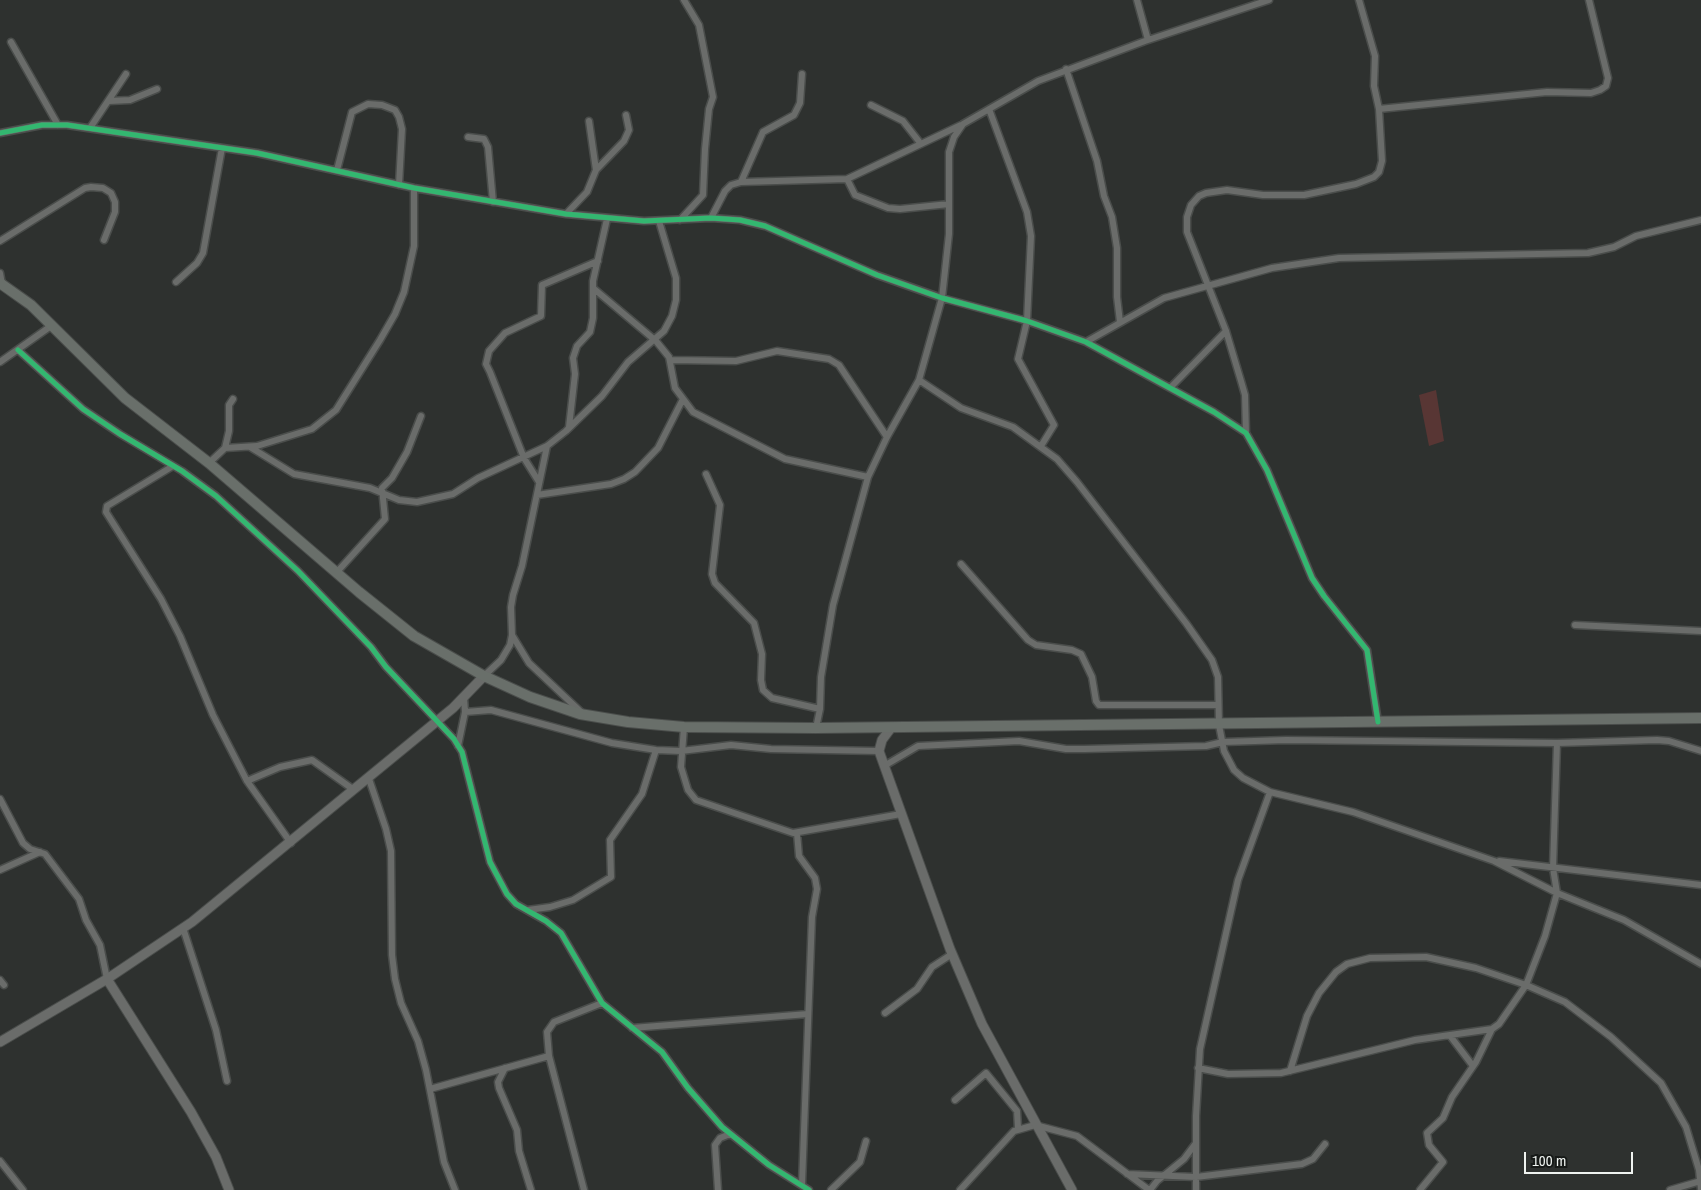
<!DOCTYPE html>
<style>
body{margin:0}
#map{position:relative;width:1701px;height:1190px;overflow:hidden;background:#2e312f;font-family:"Archivo Narrow",sans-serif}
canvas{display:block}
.scale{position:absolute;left:1524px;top:1152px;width:109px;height:22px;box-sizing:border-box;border:2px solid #eff3f0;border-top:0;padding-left:6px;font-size:15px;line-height:18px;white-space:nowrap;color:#eff3f0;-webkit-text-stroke:4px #171a18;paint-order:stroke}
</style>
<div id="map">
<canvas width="1701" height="1190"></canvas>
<div class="scale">100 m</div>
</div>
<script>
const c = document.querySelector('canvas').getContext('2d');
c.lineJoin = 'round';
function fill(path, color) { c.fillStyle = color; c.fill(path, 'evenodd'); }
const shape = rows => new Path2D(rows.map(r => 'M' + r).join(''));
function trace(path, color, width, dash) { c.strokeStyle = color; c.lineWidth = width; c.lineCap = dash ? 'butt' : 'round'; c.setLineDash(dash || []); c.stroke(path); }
fill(shape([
 [1436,390,1444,441,1429,446,1419,395]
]), '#583634');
const street = shape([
 [1137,0,1148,40],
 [11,42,58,125],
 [1066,69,1097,161,1104,196,1112,217,1117,248,1117,297,1120,322],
 [109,101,130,100,157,89],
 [871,105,903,121,921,144],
 [989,109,1027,212,1031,236,1027,321,1018,359,1054,425,1041,446],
 [1379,109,1547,92,1591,93,1600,90,1606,86,1608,78,1589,0],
 [90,128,126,74],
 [0,133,42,125,67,125,257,153,414,188,566,214,644,221,711,218,740,220,765,226,877,275,942,298,1027,321,1086,342,1214,412,1246,433,1267,470,1312,578,1324,596,1367,650,1378,722],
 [468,137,484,139,488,147,493,202],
 [337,170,352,112,368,104,382,105,395,110,399,117,402,129,399,185],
 [596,170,624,141,629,130,626,115],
 [847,179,855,195,888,208,900,209,949,204],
 [741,182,763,132,794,115,800,103,802,74],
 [566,214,587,192,596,170,589,121],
 [711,218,725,191,731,185,741,182,847,179,961,125],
 [607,219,593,281,593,288,656,341,669,357,675,388,693,412,785,459,868,477],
 [680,220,703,195,705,149,709,109,713,97,699,25,684,0],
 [0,241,85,188,91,187,103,188,111,193,115,202,115,212,104,240],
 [0,273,2,284],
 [176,282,197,263,203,253,222,148],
 [1086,342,1164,298,1272,268,1339,258,1588,253,1614,247,1636,236,1701,220],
 [18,350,83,409,120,434,182,471,216,496,298,571,371,647,386,667,454,739,462,752,490,862,507,894,516,904,546,921,561,933,602,1003,662,1052,688,1088,722,1127,769,1165,809,1190],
 [671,360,736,361,777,351,829,359,839,365,887,437],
 [0,362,51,326],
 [919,380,961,408,1013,427,1057,459,1077,482,1186,623,1212,660,1218,677,1219,725,1224,751,1234,770,1243,778,1270,792,1353,812,1494,861,1557,893,1624,920,1701,964],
 [1170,388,1226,331],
 [569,427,575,374,573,358,577,346,590,332,593,318,593,288],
 [1246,433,1245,395,1241,381,1226,331,1187,232,1187,217,1191,205,1199,196,1206,193,1227,190,1263,195,1304,195,1356,184,1374,177,1379,172,1382,161,1379,109,1374,86,1375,56,1359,0],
 [250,447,294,474,370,488,399,500,417,502,453,494,478,478,547,446,566,431,602,396,628,362,664,331,672,316,676,300,676,278,659,221],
 [225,448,229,431,229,405,233,399],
 [209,463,225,448,257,446,312,429,336,410,380,340,395,314,404,292,414,246,414,188],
 [173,466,107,506,106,512,161,599,180,636,213,715,247,781,291,843],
 [706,474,720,505,712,574,715,583,754,623,762,654,761,680,763,690,772,698,820,709],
 [539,482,524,458,490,372,486,364,489,351,505,333,541,316,542,285,598,261],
 [537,495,611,484,624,479,635,472,658,448,683,399],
 [961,564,1028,640,1036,645,1072,650,1081,654,1092,677,1096,701,1099,705,1218,705],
 [337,572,385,519,382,488,392,478,407,452,421,416],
 [1575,625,1701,631],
 [512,635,529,663,581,712],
 [484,676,501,660,510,645,512,635,511,607,513,595,522,566,547,446],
 [465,712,491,710,612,743,656,750,681,751,731,745,771,749,879,751],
 [684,727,681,767,688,790,696,800,793,833,901,814],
 [816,728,820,709,821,677,833,605,868,477,887,437,919,380,942,298,949,234,949,152,954,137,963,124,1038,81,1145,41,1269,0],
 [458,746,465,712,464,697],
 [884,766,918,746,1019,741,1066,749,1084,749,1206,746,1223,742,1286,740,1557,743,1657,740,1669,741,1701,751],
 [369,779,386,829,391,851,392,955,395,979,401,1003,418,1041,426,1070,444,1162,455,1190],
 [247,781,280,767,312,760,354,790],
 [0,799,23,843,30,849,45,854,79,899,86,920,100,945,107,979],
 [797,833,799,856,815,878,817,889,812,917,802,1184],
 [1499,861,1701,885],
 [0,870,40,852],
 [528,910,550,907,573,900,611,877,610,840,642,794,656,750],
 [183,928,216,1030,227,1081],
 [0,980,4,985],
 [885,1013,917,989,932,967,952,954],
 [632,1028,808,1014],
 [1451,1037,1473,1066],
 [505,1068,498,1082,499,1088,517,1130,519,1151,531,1190],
 [1198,1068,1228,1074,1281,1073,1415,1040,1492,1029,1499,1024,1526,985,1545,936,1557,893,1553,868,1557,743],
 [1290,1071,1307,1016,1319,993,1336,972,1347,964,1370,958,1426,957,1476,968,1526,985,1565,1002,1611,1037,1661,1083,1686,1127,1699,1170,1701,1189],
 [430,1089,549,1056],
 [955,1100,986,1073,1017,1111,1018,1128],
 [0,1161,23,1190],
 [1127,1174,1196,1177,1302,1164,1313,1159,1325,1144],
 [584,1190,549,1056,547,1032,554,1022,602,1003],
 [718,1190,715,1145,720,1138,730,1134],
 [831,1190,860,1162,866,1141],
 [960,1190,1014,1131,1035,1125,1077,1136,1149,1190],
 [1150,1190,1157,1181,1184,1159,1196,1143],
 [1196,1190,1196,1116,1200,1049,1238,880,1270,792],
 [1420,1190,1443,1162,1429,1145,1427,1133,1443,1118,1452,1097,1476,1062,1492,1029],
 [1670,1190,1701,1181]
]);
const secondary = shape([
 [891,728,882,740,879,751,950,949,982,1024,1072,1190],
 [107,979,191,1112,216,1157,229,1190],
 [0,1042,107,979,192,922,453,708,484,676]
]);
const primary = shape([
 [0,283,31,305,125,398,209,463,359,592,414,636,484,676,530,697,580,714,628,722,684,727,816,728,1701,718]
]);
trace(street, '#4a4d4b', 9);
trace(secondary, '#4a4d4b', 11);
trace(primary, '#4a4d4b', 12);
trace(street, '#6a6c6a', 6);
trace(secondary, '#6a6c6a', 9);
trace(primary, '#696f6a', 10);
trace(shape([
 [0,133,42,125,67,125,257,153,414,188,566,214,644,221,711,218,740,220,765,226,877,275,942,298,1027,321,1086,342,1214,412,1246,433,1267,470,1312,578,1324,596,1367,650,1378,722],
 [18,350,83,409,120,434,182,471,216,496,298,571,371,647,386,667,454,739,462,752,490,862,507,894,516,904,546,921,561,933,602,1003,662,1052,688,1088,722,1127,769,1165,809,1190]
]), '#33b770', 5);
</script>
